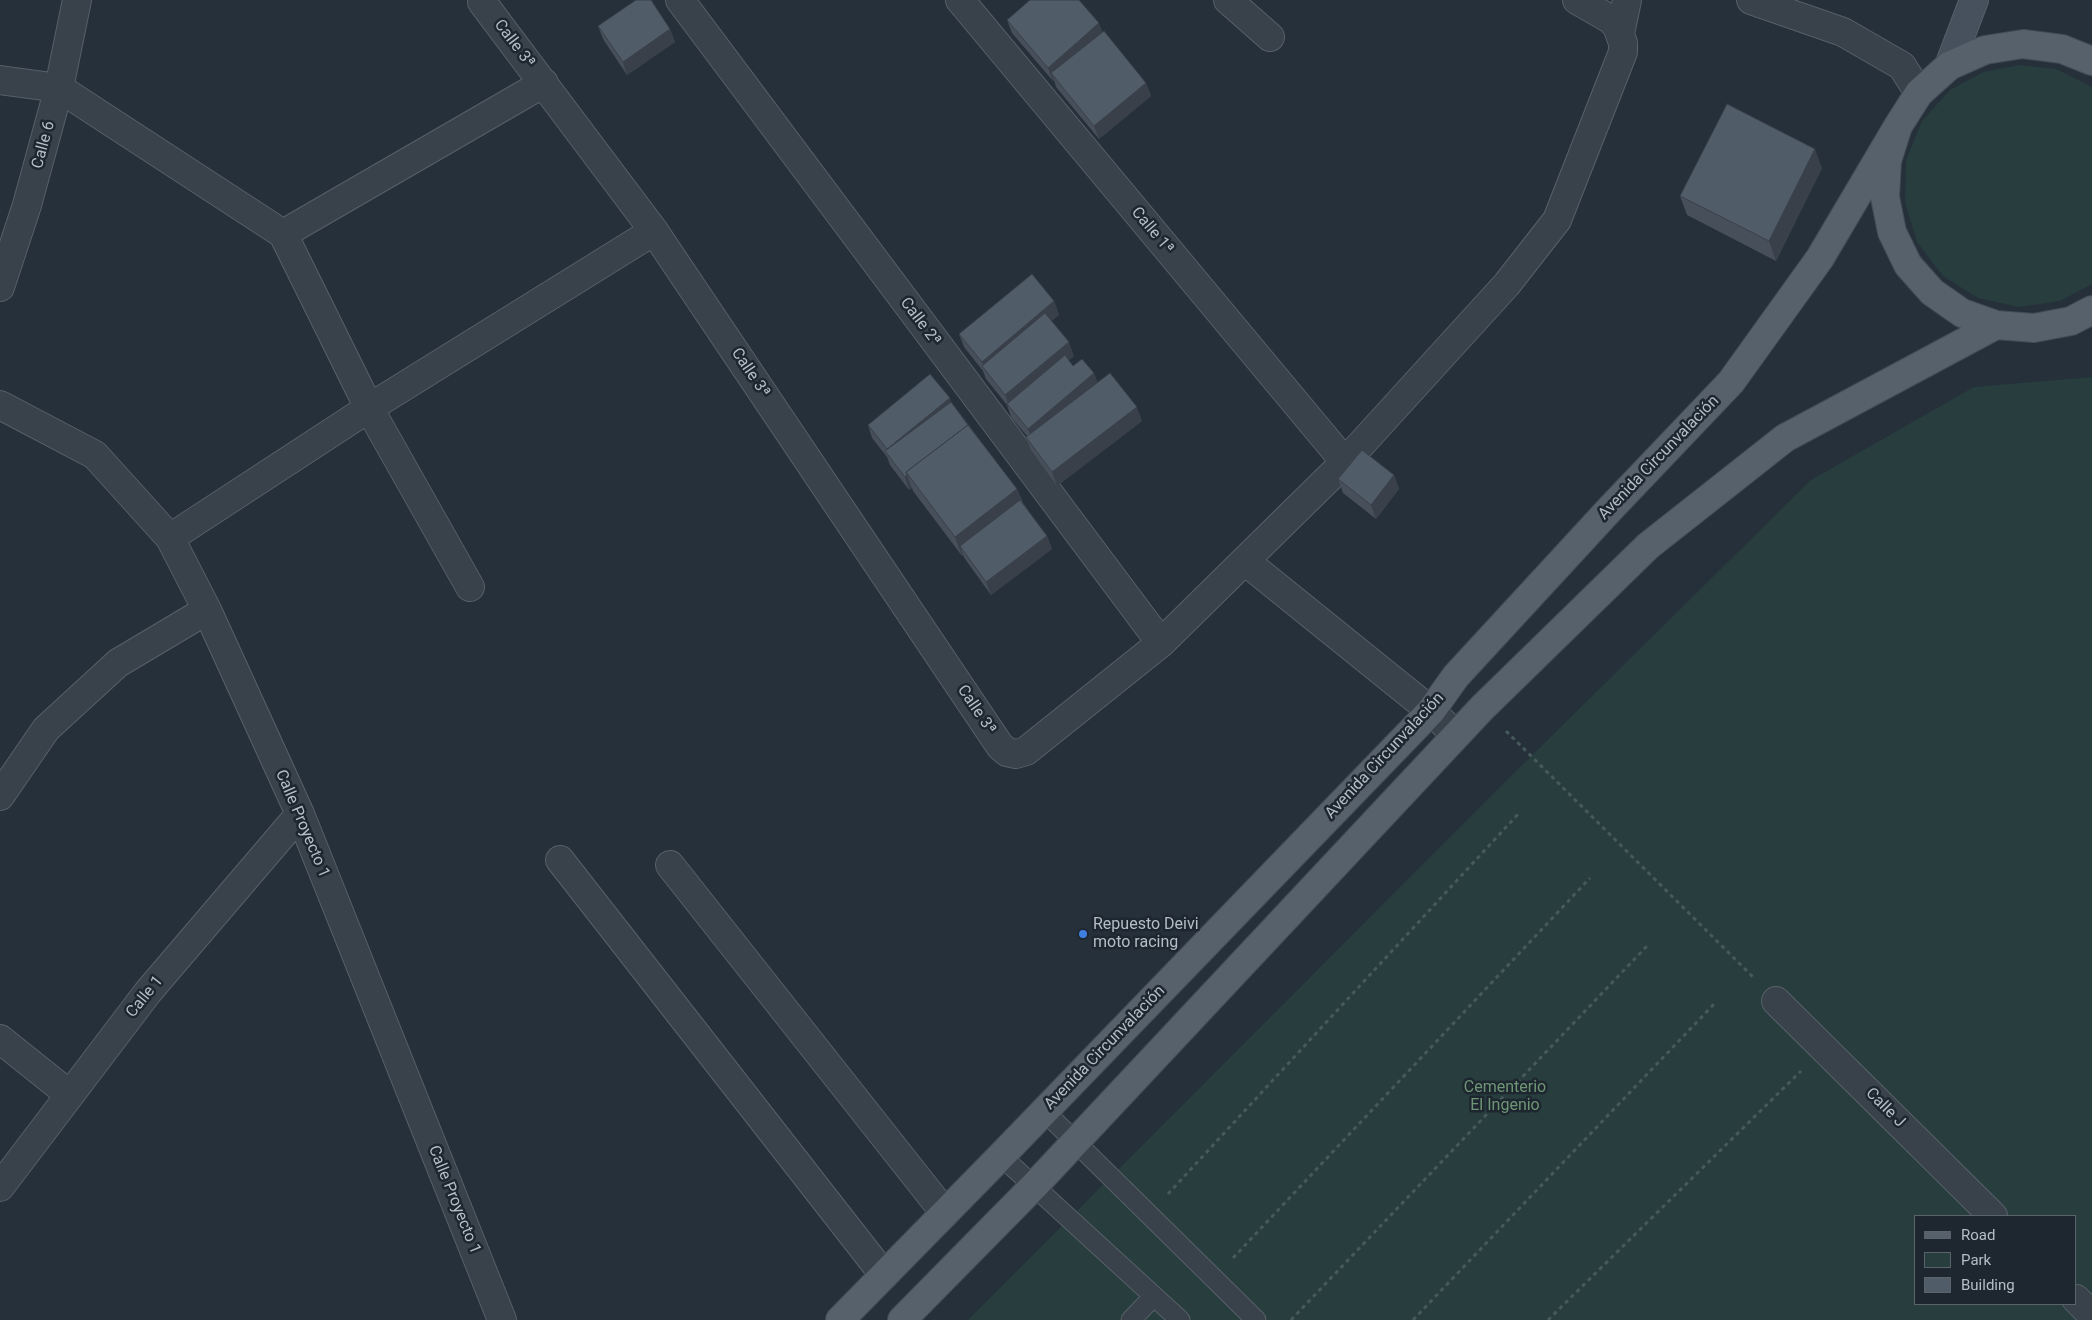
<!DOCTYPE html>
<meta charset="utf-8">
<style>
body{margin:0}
#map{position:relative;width:2092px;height:1320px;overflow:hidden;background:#25303b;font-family:Roboto,sans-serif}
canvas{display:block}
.legend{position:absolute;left:1914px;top:1215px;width:162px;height:90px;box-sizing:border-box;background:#1e2730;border:1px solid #5a636c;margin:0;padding:6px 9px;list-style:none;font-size:15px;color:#b5bdc7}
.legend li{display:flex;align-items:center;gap:10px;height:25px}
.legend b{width:25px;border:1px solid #5a636c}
</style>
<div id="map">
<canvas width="2092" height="1320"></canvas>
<ul class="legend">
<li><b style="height:6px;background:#57616b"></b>Road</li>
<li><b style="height:14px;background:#283d3d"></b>Park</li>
<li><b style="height:14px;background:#515c69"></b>Building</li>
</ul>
</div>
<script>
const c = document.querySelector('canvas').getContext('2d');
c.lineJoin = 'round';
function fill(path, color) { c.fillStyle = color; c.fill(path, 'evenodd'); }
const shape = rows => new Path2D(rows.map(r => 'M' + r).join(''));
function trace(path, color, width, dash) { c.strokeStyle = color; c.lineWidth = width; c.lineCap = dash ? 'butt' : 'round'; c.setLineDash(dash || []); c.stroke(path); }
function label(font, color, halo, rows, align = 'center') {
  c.font = font + ' Roboto,sans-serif'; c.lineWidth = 5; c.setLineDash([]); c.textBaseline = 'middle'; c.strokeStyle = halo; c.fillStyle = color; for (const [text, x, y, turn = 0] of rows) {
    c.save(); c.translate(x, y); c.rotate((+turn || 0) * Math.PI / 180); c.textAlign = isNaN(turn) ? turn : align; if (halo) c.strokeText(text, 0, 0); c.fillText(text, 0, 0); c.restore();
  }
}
fill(shape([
 [2019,65,2056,69,2092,87,2092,284,2060,301,2019,307,1978,298,1943,276,1917,242,1905,202,1906,160,1922,121,1950,90,1983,72],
 [2092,377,2092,1320,968,1320,1506,781,1811,480,1974,387],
 [1916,1216,2076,1216,2076,1304,1916,1304]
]), '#283d3d');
const service = shape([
 [1044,1111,1256,1320],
 [1001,1156,1180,1320],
 [1131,1320,1154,1296]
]);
const minor = shape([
 [680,0,1161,643],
 [960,0,1345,462],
 [1228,0,1270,37],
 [1751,0,1843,32,1902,66,1919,93],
 [482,2,654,231,1000,746,1007,752,1016,754,1026,751,1161,643,1345,462,1507,284,1557,220,1623,52,1623,43,1617,26,1610,19,1577,0],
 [1620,34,1627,0],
 [0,80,59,88,283,234,369,408,470,587],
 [283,234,544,83],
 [0,287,27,205,59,88,77,0],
 [0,405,95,455,170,538,207,610,300,814,502,1320],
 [170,538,369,408,654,231],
 [1245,561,1431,711,1456,735],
 [0,796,46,729,118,663,207,610],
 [560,860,884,1275],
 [670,865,945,1213],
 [1776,1001,1993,1216],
 [0,1039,70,1095],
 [0,1187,148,992,300,814],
 [2076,1299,2092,1315]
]);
const secondary = shape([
 [1949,66,1974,0]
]);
const primary = shape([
 [2092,61,2062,49,2023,44,1985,50,1949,66,1919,93,1898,126,1887,161,1885,197,1892,232,1908,265,1932,292,1962,313,1996,325,2034,328,2071,321,2092,310],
 [840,1320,1001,1156,1431,711,1456,676,1610,509,1731,382,1820,258,1898,126],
 [902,1320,1034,1186,1482,708,1648,546,1785,438,1996,325]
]);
trace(service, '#576069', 21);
trace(minor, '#576069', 30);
trace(secondary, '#576069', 30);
trace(primary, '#424b54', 30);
trace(shape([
 [1506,731,1755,979],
 [1168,1194,1520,812],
 [1233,1258,1590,878],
 [1291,1320,1647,946],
 [1413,1320,1715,1003],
 [1548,1320,1801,1071]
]), '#475a5b', 3, [4, 4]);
trace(service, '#39424b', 19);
trace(minor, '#39424b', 28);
trace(secondary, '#47515e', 28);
trace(primary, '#57616b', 28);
fill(shape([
 [1007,20,1102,32,1146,83,1151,96,1099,139,1056,87,1054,80,1053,81,1012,33],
 [598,26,670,29,675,42,627,75,603,39],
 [1822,168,1776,261,1687,215,1680,196],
 [1054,301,1059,315,1051,321,1074,356,1068,360,1073,366,1094,373,1097,382,1142,421,1057,486,1031,450,1026,437,1027,436,1011,417,1007,405,986,379,983,371,964,347,959,334],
 [952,403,1017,489,1023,503,1047,536,1052,549,991,595,965,559,963,555,962,556,913,491,912,488,909,490,890,465,887,457,872,438,868,425],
 [1394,475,1399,489,1376,519,1343,493,1338,479]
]), '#464f5a');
fill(shape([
 [1099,23,1104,36,1051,73,1054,80,1053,81,1048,68],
 [670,29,675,42,627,75,623,62],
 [1146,83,1151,96,1099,139,1094,126],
 [1815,149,1822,168,1776,261,1769,241],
 [1054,301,1059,315,988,374,985,370,982,362],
 [1069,342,1074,356,1010,408,1005,395],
 [1094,373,1099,387,1033,442,1028,429],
 [950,398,954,411,890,457,887,449],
 [1137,407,1142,421,1057,486,1052,472],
 [907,475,912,488,909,490,905,477],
 [1394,475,1399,489,1376,519,1371,505],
 [1017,489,1024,508,960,546,963,555,962,556,955,537],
 [1047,536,1052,549,991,595,986,582]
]), '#39404a');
const building = shape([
 [636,0,651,0,670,29,623,62,598,26,636,0],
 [1030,0,1079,0,1099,23,1048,68,1007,20,1030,0],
 [1104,31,1146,83,1094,126,1051,73,1104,31],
 [1727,104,1815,149,1769,241,1680,196,1727,104],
 [1032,274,1054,301,982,362,959,334,1032,274],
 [1045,313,1069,342,1005,395,982,366,1045,313],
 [1065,355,1073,366,1082,359,1094,373,1028,429,1007,404,1065,355],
 [1110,373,1137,407,1052,472,1026,437,1110,373],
 [930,374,950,398,887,449,868,425,930,374],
 [951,402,968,425,906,472,907,475,905,477,885,451,951,402],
 [968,425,1017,489,955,537,906,472,968,425],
 [1362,450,1394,475,1371,505,1338,479,1362,450],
 [1020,500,1047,536,986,582,960,546,1020,500]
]);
fill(building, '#515c69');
trace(building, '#39404a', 1);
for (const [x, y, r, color] of [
 [1083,934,5,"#3f7fe0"]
]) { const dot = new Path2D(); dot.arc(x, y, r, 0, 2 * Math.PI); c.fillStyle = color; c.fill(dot); trace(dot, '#1e2730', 2); }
label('16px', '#b5bdc7', '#1e2730', [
 ["Calle 3ª",514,44,53],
 ["Calle 6",44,145,-75],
 ["Calle 1ª",1152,231,50],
 ["Calle 2ª",920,322,53],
 ["Calle 3ª",750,373,56],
 ["Avenida Circunvalación",1659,458,-46],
 ["Calle 3ª",976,710,56],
 ["Avenida Circunvalación",1385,756,-47],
 ["Calle Proyecto 1",302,824,67],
 ["Calle 1",145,997,-51],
 ["Avenida Circunvalación",1105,1048,-46],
 ["Calle J",1885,1108,45],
 ["Calle Proyecto 1",454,1200,68]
]);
label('16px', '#b5bdc7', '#1e2730', [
 ["Repuesto Deivi",1093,925],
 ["moto racing",1093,943]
], 'left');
label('16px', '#6e9675', '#1e2730', [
 ["Cementerio",1505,1088],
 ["El Ingenio",1505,1106]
]);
</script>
